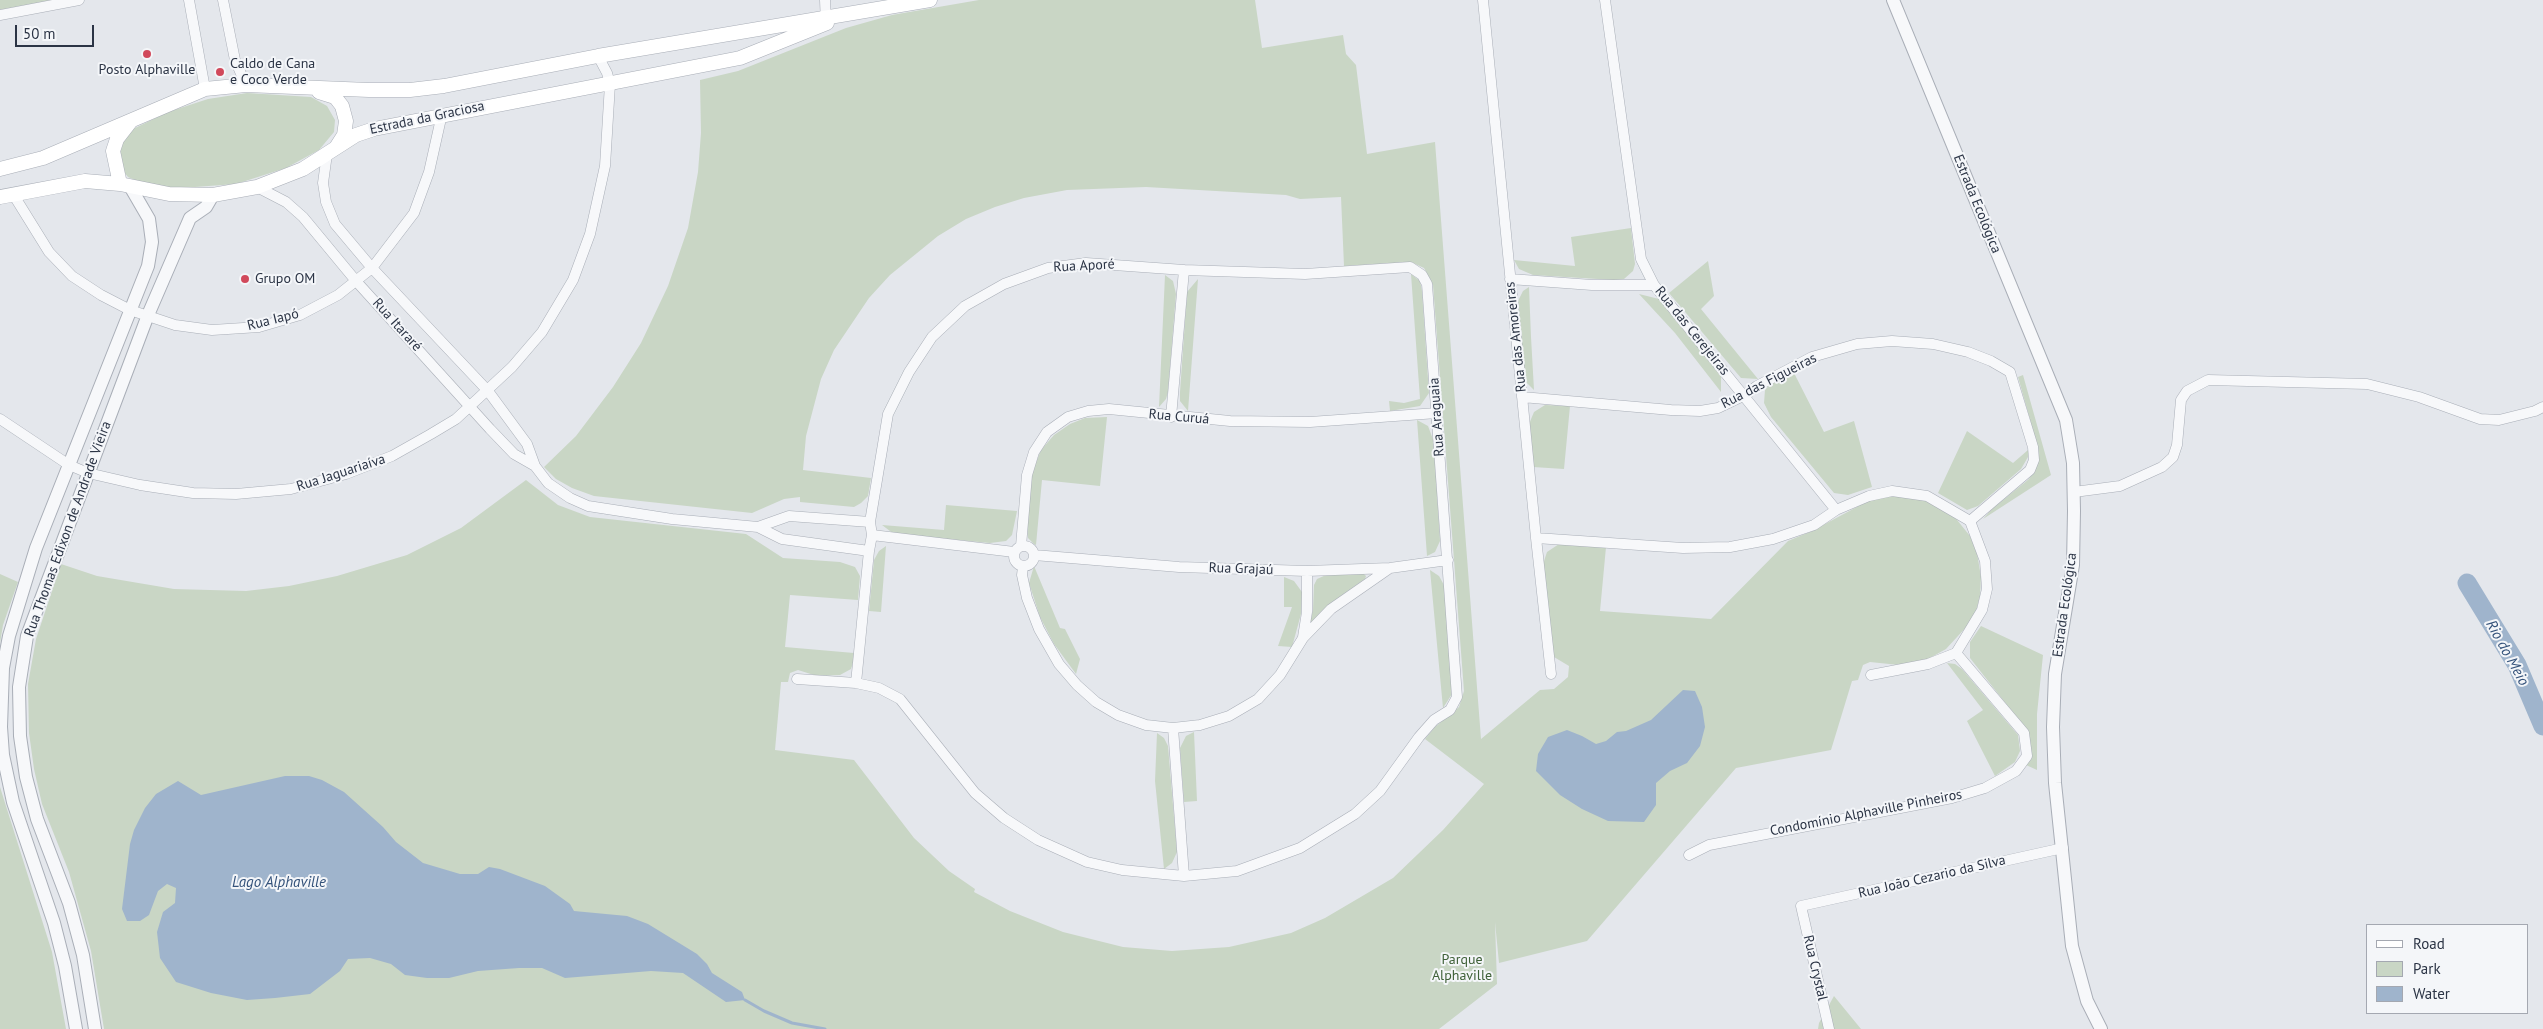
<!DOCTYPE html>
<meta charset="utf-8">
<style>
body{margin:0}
#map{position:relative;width:2543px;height:1029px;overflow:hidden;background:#e4e7ec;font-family:"PT Sans",sans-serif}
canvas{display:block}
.legend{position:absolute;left:2366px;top:924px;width:162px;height:90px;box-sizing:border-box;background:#f4f6f9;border:1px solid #a4a8b1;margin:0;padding:6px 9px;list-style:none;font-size:15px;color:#2b3445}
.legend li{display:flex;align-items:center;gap:10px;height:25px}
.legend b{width:25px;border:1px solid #a4a8b1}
.scale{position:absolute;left:15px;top:25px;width:79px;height:22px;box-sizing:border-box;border:2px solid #2b3445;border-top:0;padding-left:6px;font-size:15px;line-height:18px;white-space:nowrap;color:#2b3445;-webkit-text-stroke:4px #f4f6f9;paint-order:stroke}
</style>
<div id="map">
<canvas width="2543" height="1029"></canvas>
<ul class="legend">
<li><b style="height:6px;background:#fff"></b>Road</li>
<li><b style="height:14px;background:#c9d6c5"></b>Park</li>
<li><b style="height:14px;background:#9fb4cc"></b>Water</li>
</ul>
<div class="scale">50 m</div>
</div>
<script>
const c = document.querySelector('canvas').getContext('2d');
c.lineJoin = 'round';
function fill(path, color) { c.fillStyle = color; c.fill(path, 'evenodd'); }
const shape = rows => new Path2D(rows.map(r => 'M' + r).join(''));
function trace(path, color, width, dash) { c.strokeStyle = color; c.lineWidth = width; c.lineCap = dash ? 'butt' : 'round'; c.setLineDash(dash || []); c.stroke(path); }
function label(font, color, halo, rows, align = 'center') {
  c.font = font + ' "PT Sans",sans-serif'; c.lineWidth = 4; c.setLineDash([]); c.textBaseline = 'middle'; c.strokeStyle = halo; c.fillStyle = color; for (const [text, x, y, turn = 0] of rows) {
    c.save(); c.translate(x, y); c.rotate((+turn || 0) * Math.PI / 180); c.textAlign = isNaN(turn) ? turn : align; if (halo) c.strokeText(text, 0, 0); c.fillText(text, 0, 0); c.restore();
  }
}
fill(shape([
 [0,0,53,0,0,10],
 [979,0,1255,0,1262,48,1343,35,1346,54,1356,65,1367,154,1435,142,1481,739,1540,690,1554,689,1568,677,1569,666,1554,657,1553,653,1543,564,1547,552,1559,544,1606,547,1600,611,1711,619,1788,541,1812,531,1868,501,1894,496,1925,500,1953,515,1970,536,1977,553,1981,577,1980,597,1976,611,1969,624,1946,649,1928,659,1899,665,1870,662,1863,665,1858,680,1852,681,1831,750,1736,768,1587,941,1499,963,1495,922,1497,984,1439,1029,104,1029,91,951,69,872,42,804,34,769,29,733,28,684,36,639,61,564,97,576,174,589,246,591,289,586,337,576,407,555,461,528,526,480,558,505,590,517,746,534,783,558,840,562,855,567,860,576,858,600,790,595,785,647,854,653,854,660,851,669,840,675,817,676,798,670,790,673,788,682,781,682,775,750,854,760,914,838,949,871,975,889,974,892,1010,911,1063,932,1123,947,1172,951,1229,947,1291,933,1325,918,1393,878,1443,830,1484,784,1425,739,1435,727,1459,707,1464,691,1433,285,1424,268,1411,262,1344,266,1341,197,1300,199,1286,195,1146,187,1067,190,1024,198,995,207,966,219,938,236,890,275,869,298,834,350,821,379,806,436,803,470,871,478,868,496,861,503,854,507,800,502,800,497,784,499,752,513,594,496,572,488,556,479,544,467,576,436,613,387,641,343,668,286,688,228,698,172,701,133,700,80,738,71,846,28,892,15],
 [247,93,311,97,327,106,335,120,334,132,319,150,286,168,236,184,181,188,149,186,128,177,118,165,117,147,133,129,168,112,208,99],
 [1631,228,1635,264,1633,271,1624,279,1614,280,1533,275,1519,269,1514,260,1575,266,1571,237],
 [1708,261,1714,296,1701,309,1758,379,1741,378,1669,293],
 [1411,274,1420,281,1422,291,1429,393,1420,406,1390,411,1389,401,1404,403,1420,399],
 [1165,275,1173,281,1176,294,1168,392,1166,399,1159,407],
 [1198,279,1188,411,1180,401,1180,392,1187,292],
 [1529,287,1531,337,1534,390,1525,381,1518,301,1523,291],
 [1639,294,1659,299,1721,376,1721,392,1675,333],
 [1793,371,1824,432,1854,421,1872,487,1848,495,1834,493,1771,417,1764,403,1765,390,1771,383],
 [2023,375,2051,475,1983,519,1992,509,2029,479,2037,466,2038,448,2018,377],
 [1545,405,1570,406,1564,469,1533,467,1529,424,1534,412],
 [1107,417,1100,486,1042,480,1036,545,1034,544,1028,538,1027,529,1031,475,1041,450,1054,435,1070,424,1085,418],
 [1417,420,1428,426,1434,442,1440,541,1435,552,1427,556],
 [1967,431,2013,463,2028,450,2028,457,2021,469,1978,506,1967,510,1938,493],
 [946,505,1017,511,1012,535,1006,541,990,543,894,534,882,525,944,530],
 [886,546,881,612,869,611,874,560,879,551],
 [1034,566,1060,628,1065,629,1080,659,1076,674,1054,644,1040,617,1029,583],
 [1430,570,1439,576,1444,585,1452,694,1443,708],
 [1363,573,1366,576,1365,579,1331,603,1309,626,1313,610,1314,585,1317,579,1326,575],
 [0,574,18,582,3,625,0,643],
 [1284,577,1294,581,1302,592,1301,614,1292,647,1278,646,1292,607,1284,607],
 [1981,626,2043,655,2037,714,2037,770,2026,765,2025,728,1970,658,1970,642],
 [1947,663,1955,664,1962,669,2018,735,2020,751,2015,762,1995,776,1967,721,1983,710],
 [1194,732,1197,801,1184,802,1180,748,1186,736],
 [1157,733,1164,738,1168,746,1177,852,1172,863,1164,869,1155,781],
 [0,787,52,952,66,1029,0,1029],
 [1834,996,1861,1029,1818,1029,1819,1023]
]), '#c9d6c5');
fill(shape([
 [1683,690,1695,691,1702,707,1705,727,1700,746,1687,763,1670,771,1656,783,1656,805,1644,822,1608,821,1582,809,1560,795,1536,771,1538,754,1548,737,1567,730,1582,736,1596,744,1606,741,1617,732,1626,731,1651,720],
 [285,776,309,776,322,780,344,792,383,827,396,842,423,863,460,874,478,874,489,867,500,869,545,886,570,904,574,911,627,916,648,924,697,954,707,964,712,973,742,992,745,1000,726,1002,683,973,651,971,565,978,542,968,519,968,478,971,449,978,427,978,405,975,391,964,370,958,348,959,340,971,310,994,275,998,247,1000,211,993,176,982,160,958,157,932,163,912,175,903,176,888,167,884,158,891,149,915,140,921,127,921,122,909,130,844,134,830,145,808,156,794,178,781,201,795]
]), '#9fb4cc');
trace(shape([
 [745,1000,764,1011,792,1023,825,1029]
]), '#9fb4cc', 3);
trace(shape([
 [2467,583,2517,665,2543,726]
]), '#9fb4cc', 19);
const minor = shape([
 [189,0,205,89],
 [223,0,235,60,246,85],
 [825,0,826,24],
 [1483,0,1536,538,1551,674],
 [1605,0,1641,259,1654,285,1836,510],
 [0,15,79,0],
 [327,154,323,183,326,202,335,224,372,268,488,391,527,444,535,466,548,483,570,498,588,506,672,519,758,527,782,539,869,551],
 [257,187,286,202,303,217,356,281,490,429,514,454,535,466],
 [13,194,49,252,72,276,101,295,130,310,175,325,212,330,259,327,300,315,338,295,372,268,414,213,429,172,442,114],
 [1510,279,1592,285,1654,285],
 [1522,397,1671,410,1700,411,1718,408,1745,395,1757,386,1812,357,1857,344,1892,341,1933,344,1968,352,1991,361,2010,372,2033,447,2034,460,2030,470,1970,521],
 [1171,417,1184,270],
 [0,419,69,465,88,473,140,485,193,493,236,494,291,489,346,474,392,456,431,434,456,419,512,367,542,332,573,280,590,234,605,166,610,84,607,73,598,56],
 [2074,492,2120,486,2162,467,2173,457,2177,445,2181,400,2187,391,2208,380,2367,384,2419,397,2480,419,2499,420,2535,411,2543,407],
 [758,527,789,516,870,522],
 [872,535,1014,552],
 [1536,538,1683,548,1730,547,1773,539,1814,525,1836,510,1869,496,1892,491,1927,496,1970,521,1985,561,1987,589,1982,610,1956,653,2024,733,2027,756,2016,771,1985,788,1952,798,1709,845,1689,855],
 '1014 556a10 10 0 1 1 20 0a10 10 0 1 1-20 0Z',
 [1021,546,1027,475,1034,452,1047,432,1068,417,1088,411,1109,409,1230,421,1310,422,1437,413],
 [1034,555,1179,567,1307,571,1390,568,1448,560],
 [1023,567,1022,575,1027,598,1039,629,1059,664,1077,685,1096,702,1118,715,1146,725,1173,728,1200,725,1229,716,1258,699,1280,675,1303,638,1331,609,1390,568],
 [1303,637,1307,612,1307,571],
 [1871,675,1928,664,1956,653],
 [797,679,856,683,879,688,900,699,975,793,1004,818,1038,840,1087,862,1122,870,1184,876,1237,871,1300,848,1355,814,1380,791,1419,737,1434,720,1450,710,1457,697,1427,284,1422,275,1410,267,1305,274,1184,270,1086,263,1048,268,1004,284,965,306,932,337,909,372,888,414,870,522,872,535,869,551,856,683],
 [1173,728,1184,876],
 [1829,1029,1801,906,2063,848]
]);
const tertiary = shape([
 [1893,0,2066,420,2073,463,2074,511,2073,565,2055,674,2053,727,2055,783,2072,946,2087,1001,2101,1029],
 [76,1029,65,966,54,923,13,802,3,755,1,727,3,668,9,636,36,548,148,266,152,242,149,219,131,188],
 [95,1029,83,955,69,903,37,819,26,777,20,736,19,687,27,636,148,315,190,218,206,207,213,195]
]);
const secondary = shape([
 [319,92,335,97,342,106,346,121,344,135,337,146],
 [0,169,43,158,205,89,246,85,369,90,410,90,444,86,598,56,930,0],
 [120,184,113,151,117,139,131,121],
 [0,197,85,181,120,184,169,194,213,195,257,187,303,169,356,135,374,129,740,58,827,23]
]);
trace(minor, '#a9aeb7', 11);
trace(tertiary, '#a9aeb7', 14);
trace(secondary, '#a9aeb7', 15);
trace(minor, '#f7f8fa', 10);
trace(tertiary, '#f7f8fa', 12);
trace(secondary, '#fff', 14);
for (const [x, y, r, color] of [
 [147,54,5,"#d1495b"],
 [220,72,5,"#d1495b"],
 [245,279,5,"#d1495b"]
]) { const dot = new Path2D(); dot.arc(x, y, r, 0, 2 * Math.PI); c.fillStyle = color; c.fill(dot); trace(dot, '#f4f6f9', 2); }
label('14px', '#2b3445', '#f4f6f9', [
 ["Caldo de Cana",230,64],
 ["e Coco Verde",230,80],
 ["Posto Alphaville",147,70,"center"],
 ["Grupo OM",255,279]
], 'left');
label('14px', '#2b3445', '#f4f6f9', [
 ["Estrada da Graciosa",427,118,-12],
 ["Estrada Ecológica",1977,204,68],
 ["Rua Aporé",1084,266,-3],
 ["Rua Iapó",273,320,-14],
 ["Rua Itararé",397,325,48],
 ["Rua das Cerejeiras",1692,331,51],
 ["Rua das Amoreiras",1516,337,-96],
 ["Rua das Figueiras",1769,381,-27],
 ["Rua Curuá",1179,417,5],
 ["Rua Araguaia",1437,417,-94],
 ["Rua Jaguariaíva",341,473,-18],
 ["Rua Thomas Edixon de Andrade Vieira",68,529,-70],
 ["Rua Grajaú",1241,569,2],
 ["Estrada Ecológica",2065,605,-82],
 ["Condomínio Alphaville Pinheiros",1866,813,-11],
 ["Rua João Cezario da Silva",1932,877,-13],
 ["Rua Crystal",1815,968,77]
]);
label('14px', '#3f6138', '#f4f6f9', [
 ["Parque",1462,960],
 ["Alphaville",1462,976]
]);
label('italic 15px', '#34527a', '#f4f6f9', [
 ["Rio do Meio",2507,653,61],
 ["Lago Alphaville",279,883]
]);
</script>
